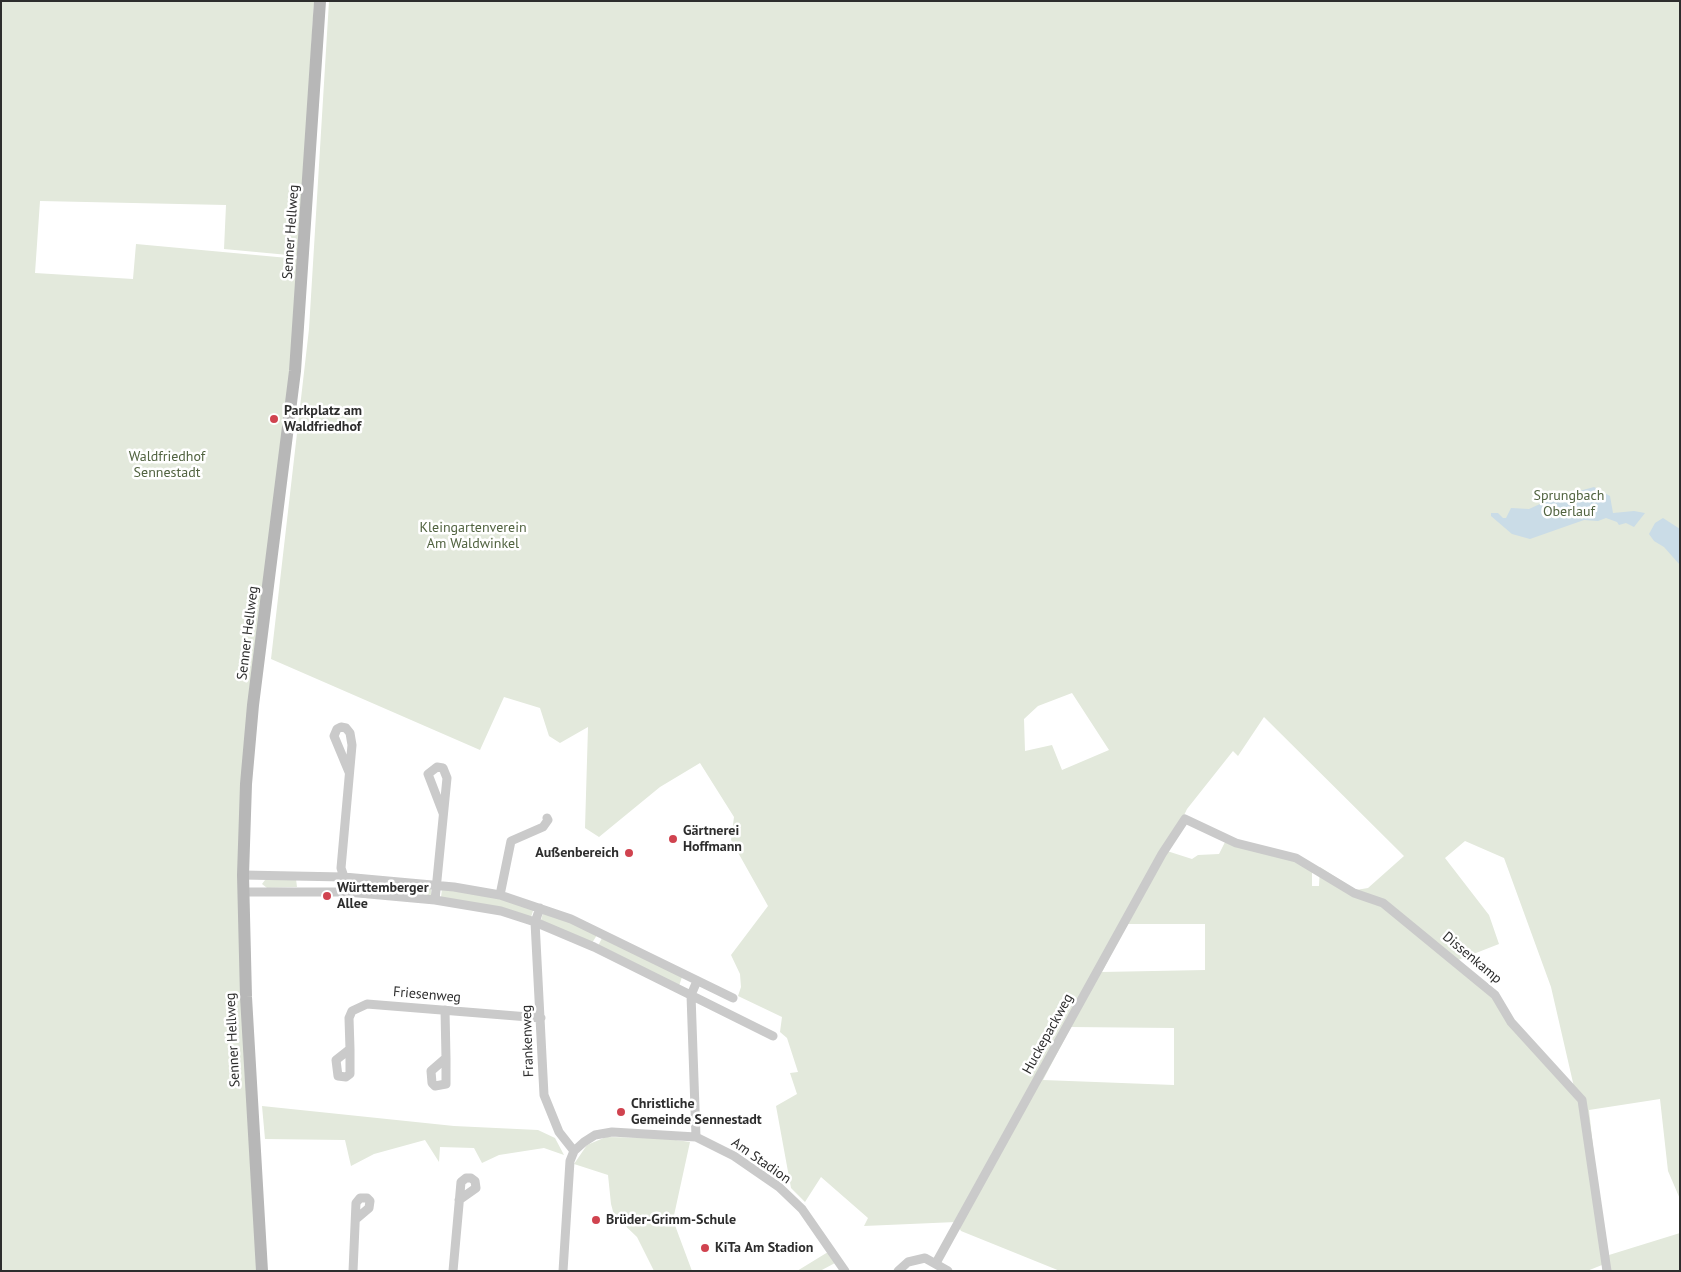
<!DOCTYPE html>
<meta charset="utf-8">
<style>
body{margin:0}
#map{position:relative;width:1681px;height:1272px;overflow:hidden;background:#fff;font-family:"PT Sans",sans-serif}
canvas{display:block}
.frame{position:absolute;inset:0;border:2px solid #2d2d2d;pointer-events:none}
</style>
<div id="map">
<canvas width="1681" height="1272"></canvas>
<div class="frame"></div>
</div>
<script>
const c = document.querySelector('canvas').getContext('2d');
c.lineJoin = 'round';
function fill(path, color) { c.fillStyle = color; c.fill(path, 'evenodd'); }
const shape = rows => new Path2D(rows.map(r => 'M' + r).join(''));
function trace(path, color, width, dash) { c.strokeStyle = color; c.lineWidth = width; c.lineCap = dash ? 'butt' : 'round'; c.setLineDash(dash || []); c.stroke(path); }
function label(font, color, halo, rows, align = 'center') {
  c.font = font + ' "PT Sans",sans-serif'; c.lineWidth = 5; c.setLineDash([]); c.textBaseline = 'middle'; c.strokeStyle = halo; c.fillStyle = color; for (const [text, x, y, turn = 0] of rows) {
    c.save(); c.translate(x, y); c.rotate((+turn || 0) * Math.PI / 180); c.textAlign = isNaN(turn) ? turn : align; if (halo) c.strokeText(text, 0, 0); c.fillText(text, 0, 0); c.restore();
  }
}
fill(shape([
 [1,1,314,1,299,256,224,249,226,205,40,201,35,273,133,279,136,244,299,259,290,368,245,738,258,1271,1,1271],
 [329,1,1680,1,1680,1199,1668,1171,1660,1099,1589,1110,1599,1200,1609,1255,1680,1233,1680,1271,1603,1271,1602,1265,1587,1271,1060,1271,961,1231,956,1222,864,1226,868,1218,821,1177,805,1202,791,1188,776,1106,797,1094,790,1073,798,1072,787,1038,780,1032,782,1017,738,996,741,987,740,974,731,955,768,906,731,840,734,817,700,763,660,787,599,837,585,828,588,727,560,743,549,736,540,708,504,697,480,750,271,659,309,329],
 [1072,693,1109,750,1062,770,1052,745,1025,751,1024,719,1038,706],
 [1264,717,1404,856,1368,888,1356,890,1320,867,1319,886,1312,886,1312,870,1295,860,1225,842,1219,854,1198,855,1192,859,1167,851,1187,809,1233,751,1238,756],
 [1465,841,1504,858,1551,987,1574,1087,1458,960,1499,944,1489,915,1445,858],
 [1127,924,1205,924,1205,970,1102,972],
 [1071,1027,1174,1028,1174,1085,1043,1080],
 [296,879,297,887,267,888,262,884,265,880],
 [354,882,431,887,431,896,353,891],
 [442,889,485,895,534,908,531,917,441,897],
 [543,913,567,921,597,935,592,943,541,920],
 [602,938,682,977,679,986,598,946],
 [262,1106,454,1126,538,1130,555,1138,564,1155,544,1148,499,1155,482,1163,474,1148,440,1147,439,1162,425,1140,374,1154,351,1166,345,1140,265,1139],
 [606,1137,662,1138,690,1142,673,1220,692,1271,654,1271,637,1237,614,1215,611,1204,608,1175,574,1164,587,1145],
 [828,1252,835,1263,820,1271,797,1271]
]), '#e3e9dc');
fill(shape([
 [1594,487,1610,496,1613,513,1634,511,1645,513,1634,527,1626,523,1619,525,1617,522,1606,518,1598,521,1584,520,1530,539,1512,534,1491,516,1491,513,1498,513,1503,518,1506,518,1511,508,1529,509,1553,498],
 [1663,518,1680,529,1680,565,1664,547,1654,541,1649,534,1655,523]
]), '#cadce7');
trace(shape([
 [243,875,344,877,454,887,500,895,571,919,733,998],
 [243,892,347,892,435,900,501,911,535,922,594,947,773,1036],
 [343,892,344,877,341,868,352,745,350,733,346,728,341,727,337,729,334,736,349,772],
 [500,895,511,841,543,827,548,820,547,818],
 [435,900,447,778,443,768,437,767,428,774,443,813],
 [540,908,535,922,544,1095,559,1132,574,1151],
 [445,1010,446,1058,431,1071,432,1083,435,1086,446,1084,446,1058],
 [350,1049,350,1074,346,1077,338,1076,336,1060,350,1049,349,1018,352,1011,367,1004,541,1018],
 [696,1137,691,995,697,981],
 [936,1263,1162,854,1185,819,1236,843,1296,858,1354,893,1383,903,1495,995,1511,1022,1582,1100,1607,1271],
 [353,1271,356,1203,360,1198,367,1198,370,1201,369,1208,356,1219],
 [453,1271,461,1182,466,1178,471,1178,475,1181,476,1188,459,1200],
 [563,1271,570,1161,574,1151,584,1142,595,1135,612,1132,696,1137,734,1156,779,1187,802,1209,845,1271],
 [898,1271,908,1262,925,1258,948,1271]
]), '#cacaca', 9);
trace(shape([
 [262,1271,246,997,243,875,246,784,253,705,295,371,320,1]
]), '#b7b7b7', 12);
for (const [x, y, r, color] of [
 [274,419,5,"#d0434f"],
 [673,839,5,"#d0434f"],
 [629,853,5,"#d0434f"],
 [327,896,5,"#d0434f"],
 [621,1112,5,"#d0434f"],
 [596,1220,5,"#d0434f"],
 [705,1248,5,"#d0434f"]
]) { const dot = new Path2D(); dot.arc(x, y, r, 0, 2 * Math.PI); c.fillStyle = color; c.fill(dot); trace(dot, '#fff', 2); }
label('14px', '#2d2d2d', '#fff', [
 ["Senner Hellweg",291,232,-86],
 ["Senner Hellweg",248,633,-83],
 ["Dissenkamp",1472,958,40],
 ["Friesenweg",427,995,5],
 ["Huckepackweg",1048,1034,-61],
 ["Senner Hellweg",233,1040,-93],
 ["Frankenweg",528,1041,-92],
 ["Am Stadion",761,1161,35]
]);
label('bold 14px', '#2d2d2d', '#fff', [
 ["Parkplatz am",284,411],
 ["Waldfriedhof",284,427],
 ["Gärtnerei",683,831],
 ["Hoffmann",683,847],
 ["Außenbereich",619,853,"right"],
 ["Württemberger",337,888],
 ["Allee",337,904],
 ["Christliche",631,1104],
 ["Gemeinde Sennestadt",631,1120],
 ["Brüder-Grimm-Schule",606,1220],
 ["KiTa Am Stadion",715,1248]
], 'left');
label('14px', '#516340', '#fff', [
 ["Waldfriedhof",167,457],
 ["Sennestadt",167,473],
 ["Sprungbach",1569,496],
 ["Oberlauf",1569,512],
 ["Kleingartenverein",473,528],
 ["Am Waldwinkel",473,544]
]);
</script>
